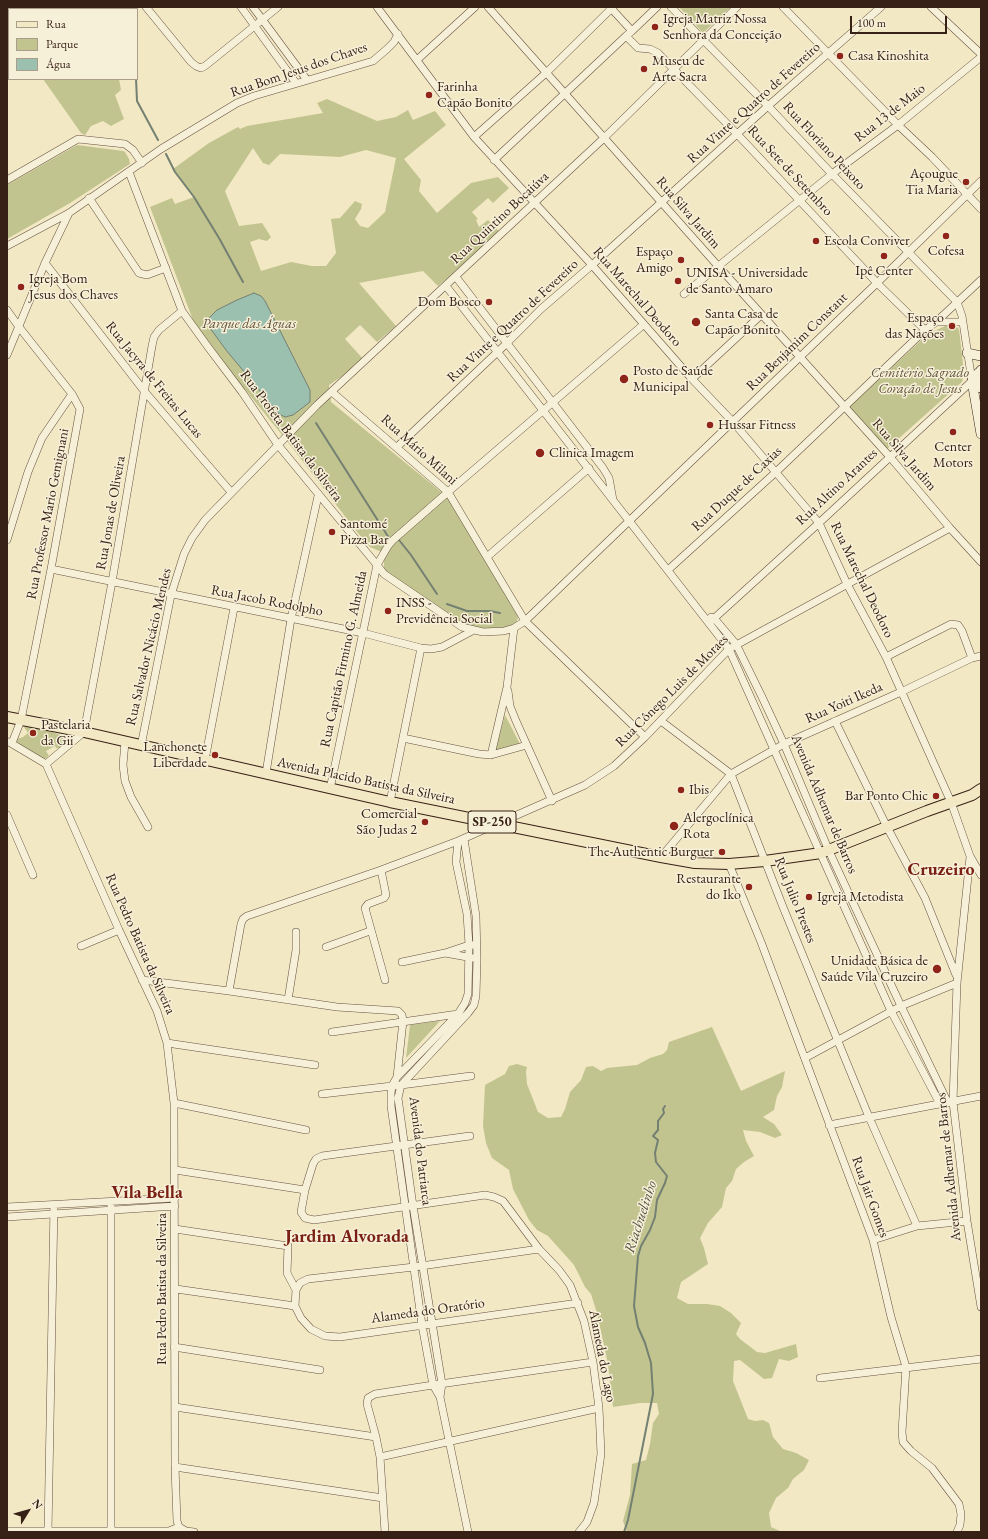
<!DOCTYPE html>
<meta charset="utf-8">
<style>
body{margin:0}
#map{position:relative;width:988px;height:1539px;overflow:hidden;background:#f2e8c4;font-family:"EB Garamond",serif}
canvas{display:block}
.frame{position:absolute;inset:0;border:8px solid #372015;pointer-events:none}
.legend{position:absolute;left:8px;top:8px;width:130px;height:72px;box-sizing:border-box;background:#f7f0d9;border:1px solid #aa9d8b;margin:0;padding:5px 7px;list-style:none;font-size:12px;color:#372015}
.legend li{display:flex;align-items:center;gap:8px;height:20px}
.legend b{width:20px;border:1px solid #aa9d8b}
.north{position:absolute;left:8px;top:1491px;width:40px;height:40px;-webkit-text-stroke:3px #f7f0d9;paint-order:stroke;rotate:53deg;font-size:11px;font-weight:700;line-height:16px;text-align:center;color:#372015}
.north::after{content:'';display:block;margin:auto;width:14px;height:18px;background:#372015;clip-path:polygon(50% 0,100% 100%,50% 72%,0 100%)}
.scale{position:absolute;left:850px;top:16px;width:97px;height:18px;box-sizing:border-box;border:2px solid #372015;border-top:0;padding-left:5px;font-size:12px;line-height:14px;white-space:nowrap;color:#372015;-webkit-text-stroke:3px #f7f0d9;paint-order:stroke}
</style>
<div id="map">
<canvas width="988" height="1539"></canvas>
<div class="frame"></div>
<ul class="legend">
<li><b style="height:5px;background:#f2e8c4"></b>Rua</li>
<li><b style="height:11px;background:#c2c48f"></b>Parque</li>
<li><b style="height:11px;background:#9cc0b0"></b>Água</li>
</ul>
<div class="north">N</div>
<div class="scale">100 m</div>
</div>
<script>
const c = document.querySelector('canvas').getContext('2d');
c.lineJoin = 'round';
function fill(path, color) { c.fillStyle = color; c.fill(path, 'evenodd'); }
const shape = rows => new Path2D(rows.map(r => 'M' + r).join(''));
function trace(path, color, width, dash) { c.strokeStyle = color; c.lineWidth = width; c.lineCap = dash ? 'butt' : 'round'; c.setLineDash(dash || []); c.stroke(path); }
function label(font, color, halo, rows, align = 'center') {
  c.font = font + ' "EB Garamond",serif'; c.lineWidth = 3; c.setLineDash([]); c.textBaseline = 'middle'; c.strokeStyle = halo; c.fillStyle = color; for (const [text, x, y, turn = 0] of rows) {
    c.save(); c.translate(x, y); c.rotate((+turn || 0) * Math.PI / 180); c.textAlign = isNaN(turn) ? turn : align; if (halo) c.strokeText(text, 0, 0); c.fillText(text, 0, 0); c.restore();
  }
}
fill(shape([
 [7,7,75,7,76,9,9,9,9,66,7,67],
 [679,7,731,7,703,33],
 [43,79,119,79,121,90,115,95,124,119,111,126,103,121,91,126,85,135,81,133],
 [327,99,377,121,396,117,408,110,413,120,435,111,446,125,404,159,421,180,419,191,437,213,471,183,498,177,509,188,493,203,488,198,472,212,478,219,476,220,479,227,488,220,501,233,438,286,423,271,359,283,396,326,377,342,360,325,345,339,365,361,329,385,331,402,451,500,516,613,518,617,517,621,516,623,510,627,487,629,462,627,384,572,384,553,370,547,357,532,291,446,205,340,193,320,150,207,172,198,175,204,194,197,173,169,209,143,238,127,240,129,247,126,323,113,317,103],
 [253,148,263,163,269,165,280,154,340,157,366,150,396,158,385,212,368,228,360,226,355,219,361,209,362,204,355,201,340,218,331,219,336,253,326,266,312,266,291,262,261,271,250,242,259,239,267,241,271,237,262,223,239,226,225,191],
 [77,145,123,151,125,152,129,159,130,164,70,203,7,239,7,185],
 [954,325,959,329,964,373,962,382,887,449,848,408,928,334,945,326],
 [505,715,520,744,495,752],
 [34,725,68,738,66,740,68,742,62,748,56,748,55,746,46,751,49,756,43,760,14,740,23,737,28,733,24,727],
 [440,1021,406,1058,410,1025],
 [712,1027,741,1091,785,1071,782,1087,777,1096,774,1110,763,1117,774,1124,782,1135,775,1138,760,1132,743,1130,746,1141,754,1156,744,1162,736,1169,732,1181,726,1188,722,1207,708,1223,700,1238,704,1248,708,1264,681,1282,677,1298,688,1304,707,1304,720,1306,731,1313,741,1323,736,1334,740,1339,757,1352,765,1353,796,1344,798,1357,789,1361,779,1359,772,1378,764,1379,740,1360,734,1361,733,1381,748,1419,755,1421,763,1420,769,1423,773,1437,783,1449,796,1453,809,1460,804,1470,793,1479,788,1488,776,1498,769,1513,771,1527,780,1531,789,1532,627,1532,623,1521,630,1495,632,1464,646,1460,650,1444,653,1423,659,1414,657,1403,640,1403,613,1407,608,1364,597,1313,591,1294,585,1287,574,1265,548,1236,537,1230,529,1220,513,1189,509,1170,492,1158,486,1143,483,1126,485,1085,505,1074,509,1066,517,1064,527,1067,526,1072,527,1084,538,1112,548,1118,561,1117,565,1109,570,1092,581,1080,586,1067,593,1066,601,1071,607,1068,637,1065,650,1058,663,1054,667,1050,669,1042]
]), '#c2c48f');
const water = shape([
 [254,293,261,296,265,301,310,390,310,402,293,415,285,417,279,414,226,350,207,324,208,319,217,310,237,300,254,293]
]);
fill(water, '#9cc0b0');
trace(water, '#748072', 1);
trace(shape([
 [95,7,97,9],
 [136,79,137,101,158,140],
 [166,154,175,172,194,197,219,238,243,282],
 [316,423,389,538],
 [399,540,411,555,437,594],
 [447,604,467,611,490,611,500,613],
 [624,1532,628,1520,653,1394,651,1363,645,1343,638,1327,634,1306,638,1256,641,1246,650,1230,655,1217,657,1200,665,1183,667,1176,656,1162,655,1153,658,1140,653,1136,658,1130,658,1121,664,1113,663,1109,665,1106]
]), '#748072', 2);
const street = shape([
 [146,7,191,62,196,66,201,68,205,66,278,7],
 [241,7,296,83],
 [253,7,307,80],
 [377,7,474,137,592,265,692,379,733,422,819,523,847,584,886,657,951,802,970,856,981,875],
 [488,7,718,266,890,457,950,528,981,562],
 [610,7,632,31,626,36,638,48,650,49,658,53,738,135,877,283,925,330],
 [671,7,768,106,832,174,957,302,962,316,972,381,819,523,709,623],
 [783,7,898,125,932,157,981,209],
 [931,7,981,54],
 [632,31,657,7],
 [418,59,475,7],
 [474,137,546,73,613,7],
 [494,160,626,36],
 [129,172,182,311,208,347,242,392,278,445,377,565,384,574,462,627,483,632,504,631,514,628],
 [7,180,78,139,125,144,133,150,142,163],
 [89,198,139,273,147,275,166,268],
 [7,246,69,213,161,149,237,103,254,96,373,61,387,49,394,42,398,34],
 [45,263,145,392,231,492],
 [456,277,603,468,609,478,613,500],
 [446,286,729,649,891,1011,940,1104],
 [684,294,832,174,898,125,981,57],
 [7,310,19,327,72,394,80,409,51,569,21,720,12,743],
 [936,322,962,322],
 [7,355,45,263,69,213],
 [692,379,761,315],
 [332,392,448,492,525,621,645,737],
 [397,447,507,343,541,309,592,265,768,106,881,7],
 [7,540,28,472,42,438,72,394],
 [487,557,589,468],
 [51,569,363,633,421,648,431,649,442,647,474,630],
 [668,570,776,472,925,330,936,322,981,280],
 [711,617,714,618,736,644,762,697,784,744,829,851,901,1006,948,1103],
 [886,657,951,624,958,625,962,631,972,658],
 [508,691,510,706,516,721,552,801],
 [661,721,731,774,783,907,869,1117,917,1226],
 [835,721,887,827,925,898,956,975],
 [403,738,479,754,491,755,527,745],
 [9,742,46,764],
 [125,742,123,765,125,781,131,797,148,827],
 [141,746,171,595,184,554,192,538,205,520,317,405,604,138,737,7],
 [491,755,507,687,514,628,525,621,877,283,981,181],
 [205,760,234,608],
 [46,764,119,930,157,1011,167,1043,174,1103,175,1467,177,1521,179,1527],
 [46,764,84,732,112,582,152,346,154,337,159,330,182,311],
 [266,773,291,619,318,496],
 [330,789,377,565,388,546,393,540,448,492,643,325],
 [390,802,421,648],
 [7,815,33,875],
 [464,839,476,916,477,959,476,996,474,1005,468,1013,404,1082,401,1085,398,1098,413,1206,442,1384,440,1397,468,1532],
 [661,857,731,774,784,744,901,692,972,658,981,656],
 [970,857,957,983,953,1102,967,1221,981,1307],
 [729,864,761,942,873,1240,891,1317,906,1367,902,1432,903,1442,911,1451,932,1468,959,1504,961,1514,960,1525,957,1532],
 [381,870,386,895,384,898,368,904,365,908,385,980],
 [81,946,119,930],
 [326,947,370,931],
 [445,953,473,958],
 [402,962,445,953,469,945,473,945],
 [142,980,229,991,337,1007,398,1011,402,1015,403,1021,397,1077],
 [229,991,241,924,243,919,247,916,381,870,458,841,585,785,614,766,645,737,729,649,950,528],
 [288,1000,296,950,296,932],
 [332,1032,458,1014],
 [167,1043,315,1065],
 [805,1058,901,1006,957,983],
 [322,1094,401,1085,471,1076],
 [174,1103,306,1130],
 [829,1125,981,1096],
 [470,1136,322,1156,316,1159,313,1164,305,1190,301,1212,305,1218,314,1220,485,1195,494,1197,503,1201,539,1249,559,1270,570,1285,584,1321,593,1362,599,1408,601,1454,594,1503,587,1522,579,1532],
 [175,1170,305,1190],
 [111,1202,111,1532],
 [7,1207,175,1198],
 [7,1217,175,1206],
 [175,1229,288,1246,287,1273,296,1290],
 [873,1240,917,1226,967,1221],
 [176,1289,295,1306],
 [295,1306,301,1318,311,1329,325,1336,340,1337,578,1303],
 [295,1306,296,1290,300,1283,308,1279,414,1267,539,1249],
 [174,1347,320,1370],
 [820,1378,981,1359],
 [440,1397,433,1385,422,1325,391,1106,391,1093,392,1086,397,1077,458,1014,465,1003,468,994,469,945,467,914,456,862,458,841],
 [175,1407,376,1437],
 [380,1457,599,1408],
 [175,1467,383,1498],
 [179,1527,186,1531,194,1532],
 [7,1531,169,1531,179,1527],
 [48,1532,54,1205],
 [385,1532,380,1457,376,1437,367,1404,368,1398,375,1394,433,1385,593,1362]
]);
const secondary = shape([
 [967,353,981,356],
 [981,370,972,381,981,434],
 [978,373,981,388]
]);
const primary = shape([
 [7,717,84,732,390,802,661,857,695,863,729,864,765,861,821,853,927,811,972,795,981,789]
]);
trace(street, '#665241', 8);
trace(secondary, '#372015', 10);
trace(primary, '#372015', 12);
trace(street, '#f7f0d9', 7);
trace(secondary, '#f7f0d9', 9);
trace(primary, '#f2e8c4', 10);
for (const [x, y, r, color] of [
 [655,27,4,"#8f2418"],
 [840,56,4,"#8f2418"],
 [644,69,4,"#8f2418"],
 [429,95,4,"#8f2418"],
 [966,182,4,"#8f2418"],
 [946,236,4,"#8f2418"],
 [816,241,4,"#8f2418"],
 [884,256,4,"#8f2418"],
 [681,260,4,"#8f2418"],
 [678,281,4,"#8f2418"],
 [21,287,4,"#8f2418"],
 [489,302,4,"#8f2418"],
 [696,322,5,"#8f2418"],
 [952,326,4,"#8f2418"],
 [624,379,5,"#8f2418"],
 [710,425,4,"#8f2418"],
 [953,432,4,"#8f2418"],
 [540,453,5,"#8f2418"],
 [332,532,4,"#8f2418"],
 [388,611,4,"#8f2418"],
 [33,733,4,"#8f2418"],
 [215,755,4,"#8f2418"],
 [681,790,4,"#8f2418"],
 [936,796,4,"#8f2418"],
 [425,822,4,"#8f2418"],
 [674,826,5,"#8f2418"],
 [722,852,4,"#8f2418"],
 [749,887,4,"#8f2418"],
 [809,897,4,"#8f2418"],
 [937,969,5,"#8f2418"]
]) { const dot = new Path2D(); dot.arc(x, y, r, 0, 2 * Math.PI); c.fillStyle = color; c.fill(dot); trace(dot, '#f7f0d9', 1.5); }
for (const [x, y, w] of [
 [492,822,48]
]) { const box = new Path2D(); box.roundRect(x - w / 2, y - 11, w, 22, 3); c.fillStyle = '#f7f0d9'; c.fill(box); trace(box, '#372015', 1); }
label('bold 13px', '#372015', null, [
 ["SP-250",492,822]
]);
label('14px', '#372015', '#f7f0d9', [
 ["Igreja Matriz Nossa",663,19],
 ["Senhora da Conceição",663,35],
 ["Casa Kinoshita",848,56],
 ["Museu de",652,61],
 ["Arte Sacra",652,77],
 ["Farinha",437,87],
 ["Capão Bonito",437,103],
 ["Açougue",958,174,"right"],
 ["Tia Maria",958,190,"right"],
 ["Escola Conviver",824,241],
 ["Cofesa",946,251,"center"],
 ["Espaço",673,252,"right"],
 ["Amigo",673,268,"right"],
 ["Ipê Center",884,271,"center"],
 ["UNISA - Universidade",686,273],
 ["de Santo Amaro",686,289],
 ["Igreja Bom",29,279],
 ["Jesus dos Chaves",29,295],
 ["Dom Bosco",481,302,"right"],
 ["Santa Casa de",705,314],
 ["Capão Bonito",705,330],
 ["Espaço",944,318,"right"],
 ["das Nações",944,334,"right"],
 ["Posto de Saúde",633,371],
 ["Municipal",633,387],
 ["Hussar Fitness",718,425],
 ["Center",953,447,"center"],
 ["Motors",953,463,"center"],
 ["Clinica Imagem",549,453],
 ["Santomé",340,524],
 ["Pizza Bar",340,540],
 ["INSS -",396,603],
 ["Previdência Social",396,619],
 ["Pastelaria",41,725],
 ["da Gii",41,741],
 ["Lanchonete",207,747,"right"],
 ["Liberdade",207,763,"right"],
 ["Ibis",689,790],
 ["Bar Ponto Chic",928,796,"right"],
 ["Comercial",417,814,"right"],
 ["São Judas 2",417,830,"right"],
 ["Alergoclínica",683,818],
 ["Rota",683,834],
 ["The Authentic Burguer",714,852,"right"],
 ["Restaurante",741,879,"right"],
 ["do Iko",741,895,"right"],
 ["Igreja Metodista",817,897],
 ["Unidade Básica de",928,961,"right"],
 ["Saúde Vila Cruzeiro",928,977,"right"]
], 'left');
label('14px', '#372015', '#f7f0d9', [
 ["Rua Bom Jesus dos Chaves",299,70,-19],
 ["Rua Vinte e Quatro de Fevereiro",754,103,-42],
 ["Rua 13 de Maio",890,113,-38],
 ["Rua Floriano Peixoto",824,146,47],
 ["Rua Sete de Setembro",790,171,47],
 ["Rua Silva Jardim",688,213,49],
 ["Rua Quintino Bocaiúva",500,218,-43],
 ["Rua Marechal Deodoro",637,297,49],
 ["Rua Vinte e Quatro de Fevereiro",513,321,-43],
 ["Rua Benjamim Constant",797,342,-44],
 ["Rua Jacyra de Freitas Lucas",154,380,51],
 ["Rua Profeta Batista da Silveira",291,436,53],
 ["Rua Mário Milani",419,450,42],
 ["Rua Silva Jardim",904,455,49],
 ["Rua Altino Arantes",837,487,-43],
 ["Rua Duque de Caxias",737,489,-43],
 ["Rua Jonas de Oliveira",111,513,-80],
 ["Rua Professor Mario Gemignani",48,514,-79],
 ["Rua Marechal Deodoro",862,580,64],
 ["Rua Jacob Rodolpho",267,601,11],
 ["Rua Salvador Nicácio Mendes",149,647,-77],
 ["Rua Capitão Firmino G. Almeida",344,659,-78],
 ["Rua Cônego Luis de Moraes",672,691,-45],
 ["Rua Yoiti Ikeda",844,703,-24],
 ["Avenida Placido Batista da Silveira",366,781,12],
 ["Avenida Adhemar de Barros",824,804,67],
 ["Rua Julio Prestes",795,900,68],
 ["Rua Pedro Batista da Silveira",140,944,66],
 ["Avenida do Patriarca",420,1151,83],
 ["Avenida Adhemar de Barros",949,1167,-96],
 ["Rua Jair Gomes",870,1197,70],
 ["Rua Pedro Batista da Silveira",162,1289,-90],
 ["Alameda do Oratório",428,1311,-8],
 ["Alameda do Lago",602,1356,79]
]);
label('italic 14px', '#61513a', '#f7f0d9', [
 ["Parque das Águas",249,324],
 ["Cemitério Sagrado",920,373],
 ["Coração de Jesus",920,389]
]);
label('italic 15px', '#555044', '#f7f0d9', [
 ["Riachuelinho",641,1217,-72]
]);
label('bold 18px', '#7a1f14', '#f7f0d9', [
 ["Cruzeiro",941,870],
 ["Vila Bella",147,1193],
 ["Jardim Alvorada",347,1237]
]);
</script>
